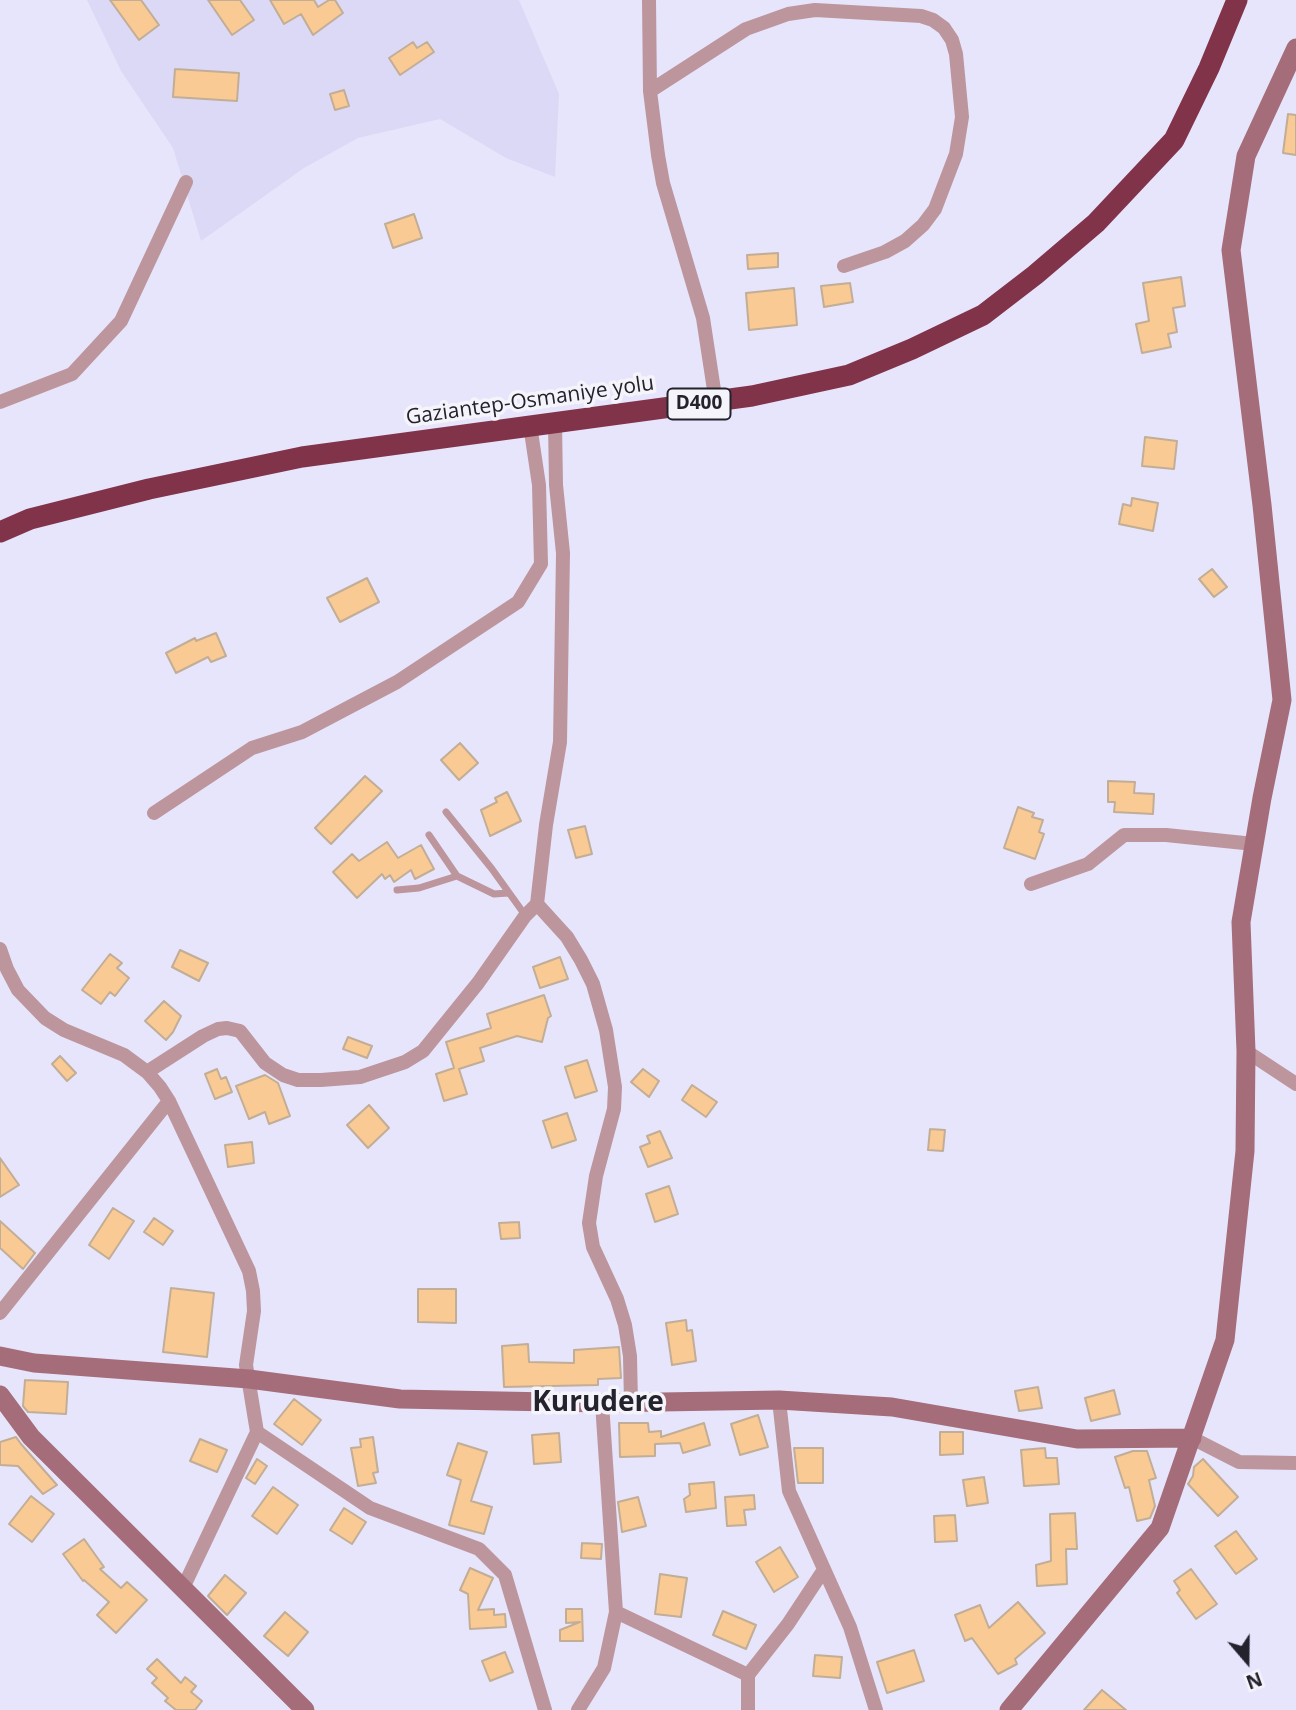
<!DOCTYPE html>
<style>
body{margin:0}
#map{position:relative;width:1296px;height:1710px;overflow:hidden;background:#e7e5fc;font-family:"Open Sans",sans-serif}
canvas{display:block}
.north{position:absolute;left:1212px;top:1626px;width:70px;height:70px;-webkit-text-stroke:5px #f5f4fa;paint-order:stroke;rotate:160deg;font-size:19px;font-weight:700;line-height:28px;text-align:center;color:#23222d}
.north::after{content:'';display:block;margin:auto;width:24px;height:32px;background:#23222d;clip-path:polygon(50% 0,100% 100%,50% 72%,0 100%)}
</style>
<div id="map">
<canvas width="1296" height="1710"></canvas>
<div class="north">N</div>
</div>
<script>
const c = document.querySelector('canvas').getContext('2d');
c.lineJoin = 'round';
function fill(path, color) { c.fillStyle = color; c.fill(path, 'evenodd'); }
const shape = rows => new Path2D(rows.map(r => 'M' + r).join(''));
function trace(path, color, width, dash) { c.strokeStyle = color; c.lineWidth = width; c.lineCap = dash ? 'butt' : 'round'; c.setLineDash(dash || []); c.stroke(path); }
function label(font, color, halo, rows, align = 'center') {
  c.font = font + ' "Open Sans",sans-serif'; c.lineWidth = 7; c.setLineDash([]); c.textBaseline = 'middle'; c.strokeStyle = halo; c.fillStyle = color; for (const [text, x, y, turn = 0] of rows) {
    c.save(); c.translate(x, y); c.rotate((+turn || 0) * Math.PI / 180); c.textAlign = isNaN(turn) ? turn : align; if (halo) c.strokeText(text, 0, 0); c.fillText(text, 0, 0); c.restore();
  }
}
fill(shape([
 [87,0,519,0,559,94,555,177,506,158,440,119,358,138,304,168,201,241,173,148,121,71]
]), '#dcd9f6');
const building = shape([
 [110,0,141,0,159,25,139,40,110,0],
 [208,0,240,0,254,20,232,35,208,0],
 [270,0,314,0,318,7,329,0,335,0,343,13,313,35,301,14,284,24,270,0],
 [413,42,417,48,427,42,434,52,400,75,389,58,413,42],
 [175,69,239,73,237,101,173,97,175,69],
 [344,90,349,106,335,110,330,94,344,90],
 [1288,114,1296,115,1296,155,1283,153,1288,114],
 [414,214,422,238,393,248,385,224,414,214],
 [778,253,778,267,748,269,747,255,778,253],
 [1181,277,1185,306,1173,308,1177,332,1168,334,1171,347,1142,353,1136,324,1149,321,1143,283,1181,277],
 [850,283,853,302,824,307,821,286,850,283],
 [794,288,797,325,749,330,746,293,794,288],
 [1145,437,1177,441,1174,469,1142,466,1145,437],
 [1132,498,1158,503,1153,531,1119,524,1123,504,1131,506,1132,498],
 [1212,569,1227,587,1214,597,1199,579,1212,569],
 [367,578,379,602,340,622,327,598,367,578],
 [216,633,226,656,211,662,208,657,176,673,166,653,195,638,196,641,216,633],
 [460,743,478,763,459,780,441,760,460,743],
 [365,776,382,791,331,844,315,828,365,776],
 [1108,781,1135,782,1134,793,1154,794,1153,814,1114,812,1115,802,1108,802,1108,781],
 [507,792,521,821,490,836,481,810,497,802,495,798,507,792],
 [1018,807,1034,813,1032,817,1043,820,1039,832,1044,834,1035,859,1004,848,1018,807],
 [585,826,592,854,576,858,568,830,585,826],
 [387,842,398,858,421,845,434,869,415,879,411,870,394,882,390,875,385,879,382,874,357,898,333,872,352,854,359,861,387,842],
 [180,950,208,963,199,981,172,967,180,950],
 [110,954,122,963,117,968,129,978,115,996,110,992,101,1004,82,990,110,954],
 [560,957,568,979,540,988,533,967,560,957],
 [544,995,551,1016,548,1018,542,1042,517,1036,480,1048,484,1061,459,1069,467,1094,444,1101,436,1074,454,1068,446,1042,491,1028,487,1014,544,995],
 [164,1001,181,1016,173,1032,166,1040,145,1021,164,1001],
 [348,1037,372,1046,367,1058,343,1049,348,1037],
 [60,1056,76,1073,67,1081,52,1064,60,1056],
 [587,1060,597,1091,575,1098,565,1067,587,1060],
 [217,1069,221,1079,226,1077,232,1092,215,1099,205,1074,217,1069],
 [643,1069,659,1081,649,1097,631,1082,643,1069],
 [265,1075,278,1083,290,1116,269,1124,265,1112,249,1119,236,1086,265,1075],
 [692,1085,717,1102,706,1117,682,1100,692,1085],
 [369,1105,389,1128,368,1148,347,1125,369,1105],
 [567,1113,576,1140,552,1148,543,1121,567,1113],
 [930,1129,945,1130,943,1151,928,1150,930,1129],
 [660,1131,672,1158,648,1167,640,1147,650,1143,647,1136,660,1131],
 [252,1142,254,1163,228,1167,225,1145,252,1142],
 [0,1158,19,1185,0,1197,0,1158],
 [669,1186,678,1214,655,1222,646,1194,669,1186],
 [113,1208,134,1221,109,1259,89,1245,113,1208],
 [154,1218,173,1231,163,1245,144,1232,154,1218],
 [0,1221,35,1253,23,1269,0,1248,0,1221],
 [519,1222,520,1238,501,1239,499,1223,519,1222],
 [171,1288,214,1293,207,1357,163,1352,171,1288],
 [418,1289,456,1289,456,1323,418,1322,418,1289],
 [686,1320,687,1331,692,1330,696,1361,672,1365,666,1323,686,1320],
 [528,1344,529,1362,574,1363,574,1350,619,1347,621,1378,598,1379,598,1385,504,1387,502,1346,528,1344],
 [25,1380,68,1382,66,1414,28,1412,23,1406,25,1380],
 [1038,1387,1042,1408,1019,1411,1015,1391,1038,1387],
 [1114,1390,1120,1414,1091,1421,1085,1398,1114,1390],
 [294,1399,321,1420,302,1445,274,1424,294,1399],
 [758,1415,768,1447,740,1455,731,1424,758,1415],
 [619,1423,648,1423,649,1432,661,1431,661,1437,704,1423,710,1445,683,1453,680,1443,655,1444,655,1456,620,1457,619,1423],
 [940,1432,963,1432,963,1454,940,1455,940,1432],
 [559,1433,561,1462,534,1464,532,1435,559,1433],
 [16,1437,21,1444,57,1485,43,1494,18,1466,0,1465,0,1442,16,1437],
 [373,1437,378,1472,373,1473,376,1483,358,1486,351,1448,361,1447,360,1439,373,1437],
 [200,1439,227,1450,217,1472,190,1461,200,1439],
 [458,1443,487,1452,471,1501,492,1507,484,1534,449,1525,461,1480,447,1475,458,1443],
 [794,1448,823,1448,823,1483,798,1483,794,1448],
 [1045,1448,1046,1458,1057,1458,1059,1484,1024,1486,1021,1450,1045,1448],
 [1133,1451,1147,1451,1156,1478,1149,1480,1155,1506,1150,1518,1137,1521,1129,1487,1125,1488,1115,1457,1133,1451],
 [257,1459,267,1466,255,1484,246,1478,257,1459],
 [1203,1459,1238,1497,1218,1516,1188,1484,1193,1476,1194,1467,1203,1459],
 [984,1477,988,1503,967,1506,963,1480,984,1477],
 [714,1482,716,1508,686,1512,684,1499,690,1495,689,1484,714,1482],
 [273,1487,298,1505,277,1534,252,1516,273,1487],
 [754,1495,755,1509,744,1510,746,1525,727,1526,725,1497,754,1495],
 [31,1496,54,1514,32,1542,9,1524,31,1496],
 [638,1497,646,1526,622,1532,618,1502,638,1497],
 [344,1508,366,1522,352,1544,330,1530,344,1508],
 [1075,1513,1077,1549,1066,1549,1067,1584,1037,1586,1036,1565,1051,1561,1050,1514,1075,1513],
 [955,1515,957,1541,935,1542,934,1516,955,1515],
 [1236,1531,1257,1559,1236,1574,1215,1546,1236,1531],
 [84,1539,104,1567,100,1569,121,1588,127,1582,147,1600,116,1633,97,1615,109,1602,84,1580,83,1581,63,1554,84,1539],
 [582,1543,602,1544,601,1559,581,1558,582,1543],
 [780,1547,798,1577,774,1592,756,1562,780,1547],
 [470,1568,493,1578,478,1610,494,1609,494,1615,505,1614,506,1627,470,1629,468,1594,460,1590,470,1568],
 [1191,1569,1217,1604,1196,1619,1177,1593,1180,1590,1174,1581,1191,1569],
 [660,1574,687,1578,681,1617,655,1614,660,1574],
 [225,1575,246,1593,227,1615,208,1596,225,1575],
 [1018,1602,1045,1633,1015,1659,1017,1664,998,1674,972,1638,965,1641,955,1615,980,1605,989,1628,1018,1602],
 [566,1609,582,1609,583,1641,560,1641,560,1630,580,1622,566,1623,566,1609],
 [723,1611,756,1625,746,1649,713,1635,723,1611],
 [285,1612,308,1632,288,1656,264,1636,285,1612],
 [914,1650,924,1681,887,1693,877,1662,914,1650],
 [505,1652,513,1672,490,1681,482,1661,505,1652],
 [815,1655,842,1657,840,1678,813,1676,815,1655],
 [157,1659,181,1683,185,1677,196,1686,191,1692,202,1701,195,1710,176,1710,165,1701,168,1698,152,1683,157,1678,147,1669,157,1659],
 [1102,1690,1126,1710,1084,1710,1102,1690]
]);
fill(building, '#f9ca94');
trace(building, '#c2ad96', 2);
trace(shape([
 [446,812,492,869,525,915],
 [429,835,457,876,494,894,508,893],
 [397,890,419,888,457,876]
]), '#bd959d', 7);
trace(shape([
 [649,0,650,91,658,155,663,183,703,318,716,403],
 [650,91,746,29,788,14,815,10,921,16,933,20,944,28,952,40,956,54,962,117,956,154,935,209,923,225,905,241,885,252,844,266],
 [0,402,72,374,121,321,186,182],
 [555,422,556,485,563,553,560,742,546,825,537,904,567,937,581,960,593,984,606,1030,615,1087,614,1109,596,1176,589,1223,593,1247,617,1299,625,1325,630,1356,631,1403],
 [154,813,252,748,302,732,397,682,518,602,541,564,539,485,530,425],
 [1031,884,1088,864,1124,835,1166,835,1254,844],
 [0,949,7,969,18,990,45,1018,64,1030,124,1055,147,1072,160,1087,169,1101,249,1271,253,1291,254,1311,246,1365,257,1432,183,1588],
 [1246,1051,1296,1084],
 [147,1072,203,1036,218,1029,227,1028,240,1031,265,1063,283,1075,298,1080,321,1080,360,1077,405,1062,423,1051,478,983,525,916,537,904],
 [0,1313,169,1101],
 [779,1400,789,1491,850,1627,876,1710],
 [257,1432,370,1508,479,1549,505,1575,545,1710],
 [1192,1438,1239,1462,1296,1463],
 [616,1612,748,1675],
 [578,1710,604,1668,616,1612,602,1403],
 [748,1710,748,1675,788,1624,823,1571]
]), '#bd959d', 14);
trace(shape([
 [0,1356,34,1363,249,1379,400,1399,602,1403,779,1400,892,1407,1077,1439,1192,1438],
 [0,1395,31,1437,305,1710],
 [1009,1710,1160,1528,1225,1340,1245,1151,1246,1051,1241,922,1262,798,1282,700,1262,505,1231,250,1246,156,1296,48]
]), '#a56c79', 19);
trace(shape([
 [0,532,30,519,149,489,302,457,752,396,849,375,912,349,983,315,1035,275,1096,223,1174,140,1209,68,1237,0]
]), '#81334a', 21);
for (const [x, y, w] of [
 [699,404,63]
]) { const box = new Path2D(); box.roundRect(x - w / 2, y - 15.5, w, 31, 5); c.fillStyle = '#f5f4fa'; c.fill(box); trace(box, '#23222d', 2); }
label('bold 19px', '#23222d', null, [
 ["D400",699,404]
]);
label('21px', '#23222d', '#f5f4fa', [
 ["Gaziantep-Osmaniye yolu",530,401,-8]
]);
label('bold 28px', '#23222d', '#f5f4fa', [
 ["Kurudere",598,1403]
]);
</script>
